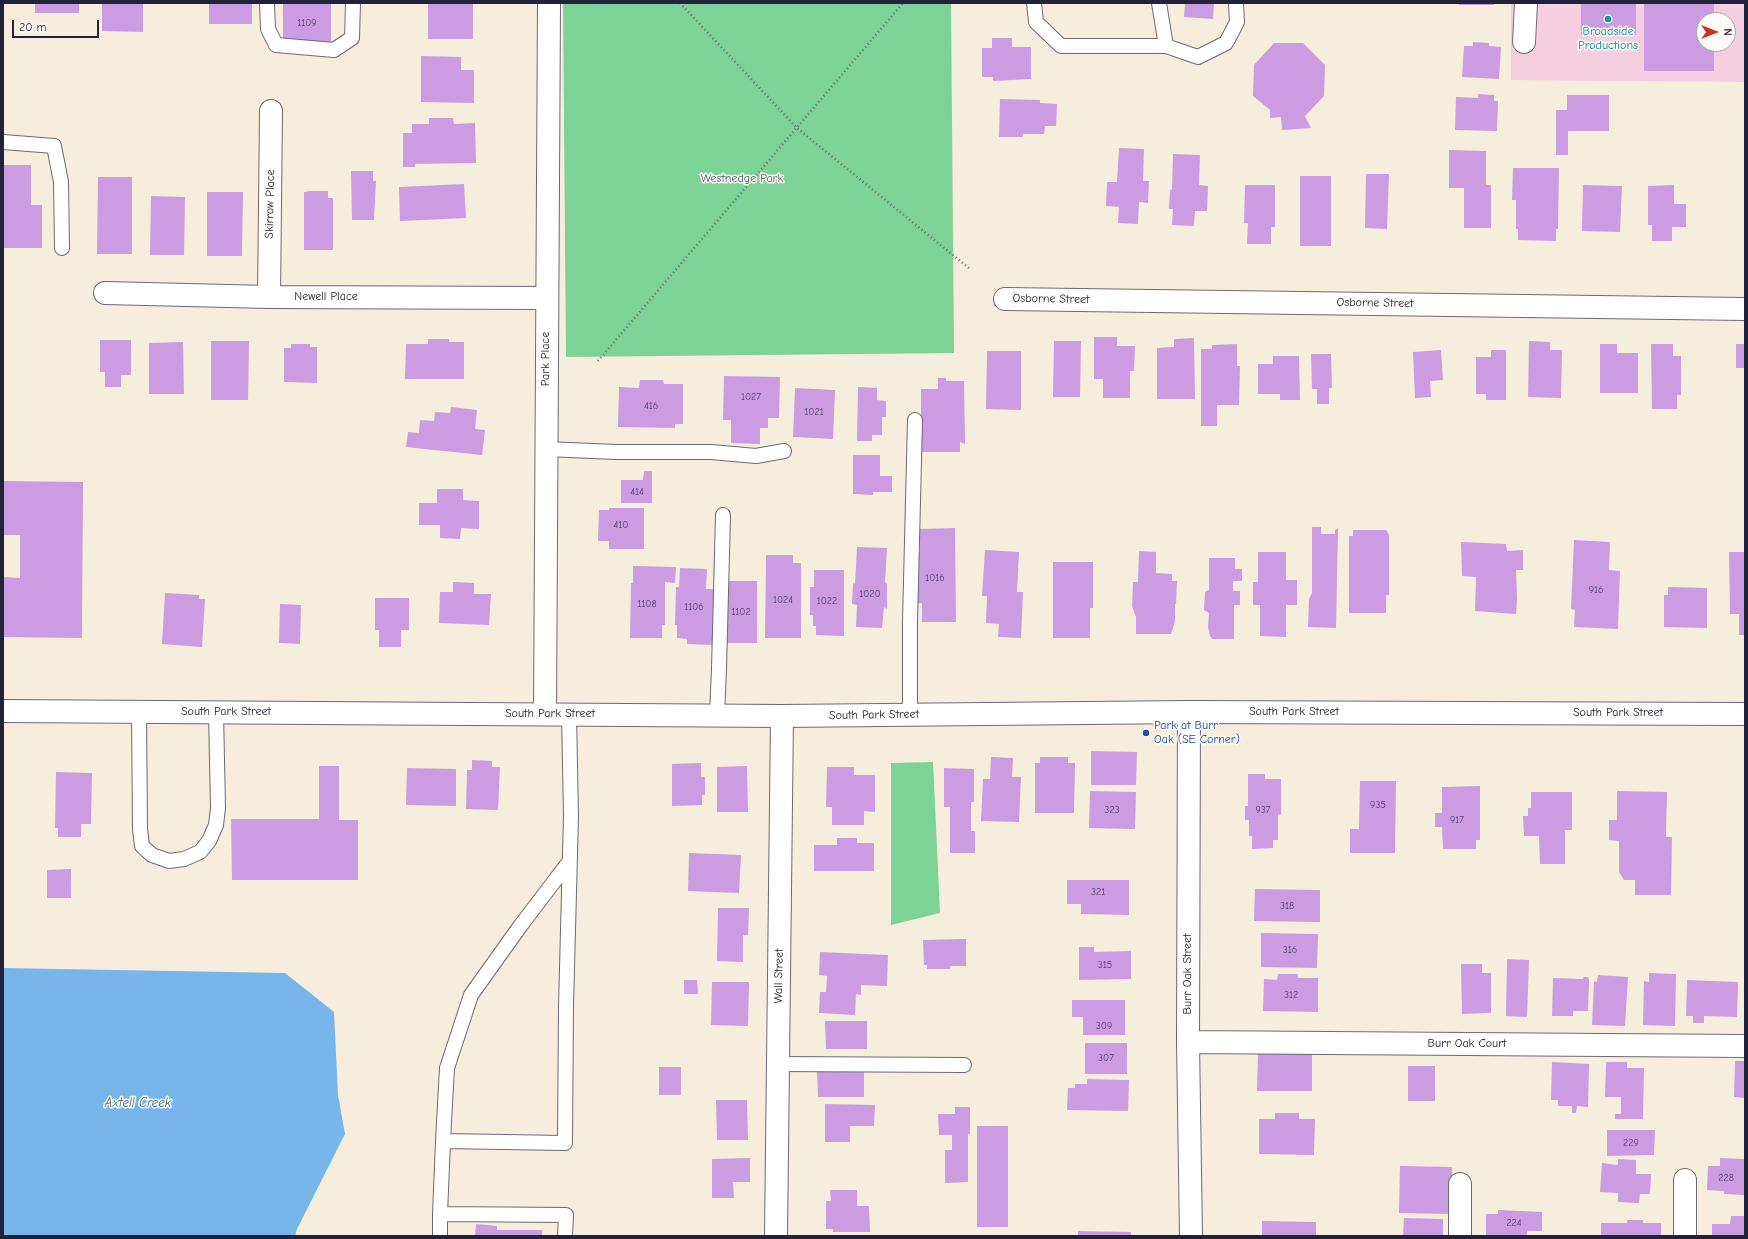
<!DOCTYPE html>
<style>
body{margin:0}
#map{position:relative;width:1748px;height:1239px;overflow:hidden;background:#f7eddc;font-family:"Comic Neue",sans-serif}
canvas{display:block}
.frame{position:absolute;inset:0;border:4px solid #22223b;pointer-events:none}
.north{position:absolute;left:1696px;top:12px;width:40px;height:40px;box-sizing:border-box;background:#fdfcf7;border:1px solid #a5a5ac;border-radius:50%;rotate:90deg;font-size:11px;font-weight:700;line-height:16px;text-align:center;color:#22223b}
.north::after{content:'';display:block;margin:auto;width:14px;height:18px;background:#c8321e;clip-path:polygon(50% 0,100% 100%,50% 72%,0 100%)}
.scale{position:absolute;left:12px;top:20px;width:87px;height:18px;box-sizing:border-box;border:2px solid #22223b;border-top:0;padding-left:5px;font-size:12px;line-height:14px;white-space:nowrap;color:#22223b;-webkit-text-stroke:3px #fdfcf7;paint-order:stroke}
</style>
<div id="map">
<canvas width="1748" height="1239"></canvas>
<div class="frame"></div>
<div class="north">N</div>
<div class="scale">20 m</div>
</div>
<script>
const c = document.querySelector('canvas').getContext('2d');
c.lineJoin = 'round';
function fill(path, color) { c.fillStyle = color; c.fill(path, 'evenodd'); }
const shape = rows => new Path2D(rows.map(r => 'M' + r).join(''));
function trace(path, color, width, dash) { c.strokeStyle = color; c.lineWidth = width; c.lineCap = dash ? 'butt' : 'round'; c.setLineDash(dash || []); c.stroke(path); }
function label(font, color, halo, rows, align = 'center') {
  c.font = font + ' "Comic Neue",sans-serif'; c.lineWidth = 3; c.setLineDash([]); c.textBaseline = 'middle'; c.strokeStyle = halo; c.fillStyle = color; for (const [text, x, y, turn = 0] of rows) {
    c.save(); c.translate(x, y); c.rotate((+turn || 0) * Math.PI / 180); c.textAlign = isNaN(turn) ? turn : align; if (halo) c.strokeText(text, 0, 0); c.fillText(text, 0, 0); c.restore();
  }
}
fill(shape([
 [1511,3,1745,3,1745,82,1511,80],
 [1704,20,1728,20,1728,44,1704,44]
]), '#f3cfdf');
fill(shape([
 [563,3,951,3,954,353,566,357],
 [933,762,940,913,891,925,891,763]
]), '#7dd397');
fill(shape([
 [3,968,285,973,334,1012,338,1095,345,1134,297,1229,295,1236,3,1236]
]), '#77b5ea');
fill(shape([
 [35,3,79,3,79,13,35,13],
 [102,3,143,3,143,32,102,31],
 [209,3,252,3,252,24,209,24],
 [283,3,331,3,331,43,283,43],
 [428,3,473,3,473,39,428,39],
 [1185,3,1214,3,1213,19,1184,17],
 [1459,3,1494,3,1494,5,1459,5],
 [1581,3,1636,3,1636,35,1581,35],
 [1644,3,1714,3,1714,20,1704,20,1704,44,1714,44,1714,71,1644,71],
 [992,38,1012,38,1012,47,1031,47,1031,79,993,81,993,77,982,77,982,48,992,48],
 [1473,42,1489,43,1489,46,1501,47,1499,79,1462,77,1464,46,1473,46],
 [1274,43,1303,43,1325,65,1324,96,1305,116,1311,128,1282,130,1281,117,1270,118,1270,110,1253,96,1254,65],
 [421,56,461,57,461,70,474,70,474,103,421,102],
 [1478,94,1494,95,1494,101,1498,101,1497,131,1455,130,1456,97,1478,98],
 [1567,95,1609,95,1609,131,1568,131,1568,155,1556,155,1556,110,1567,110],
 [1000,99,1040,100,1040,103,1057,104,1056,126,1045,126,1044,134,1023,134,1023,137,999,137],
 [429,118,453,118,454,124,475,123,476,163,415,164,415,167,403,167,403,133,412,133,412,124,429,124],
 [1119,148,1144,149,1143,181,1149,181,1148,203,1139,202,1138,224,1118,223,1119,207,1106,206,1107,182,1117,182],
 [1449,150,1486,151,1486,185,1491,185,1491,228,1464,228,1464,188,1449,188],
 [1173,154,1200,155,1199,185,1208,186,1207,211,1195,211,1194,226,1172,225,1173,209,1169,209,1170,190,1172,189],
 [3,165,31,165,31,205,42,205,42,248,3,248],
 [1513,168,1559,168,1558,229,1556,229,1556,241,1518,240,1518,229,1516,229,1516,200,1512,200],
 [351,171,373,171,373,181,376,181,374,220,352,220],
 [1366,174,1389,174,1387,229,1365,228],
 [1300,176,1331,176,1331,246,1300,246],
 [98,177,132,177,132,254,97,254],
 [464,184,466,218,400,221,399,187],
 [1245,185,1275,185,1275,227,1271,227,1271,244,1247,244,1248,223,1244,223],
 [1583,185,1622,186,1620,232,1582,231],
 [1674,185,1674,204,1686,204,1686,227,1672,227,1672,241,1652,241,1652,225,1648,225,1648,186],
 [310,191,328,191,328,198,333,198,333,250,304,250,304,192],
 [207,192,243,192,242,256,207,256],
 [151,196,185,197,184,255,150,255],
 [1094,337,1117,337,1117,346,1135,346,1134,371,1130,371,1130,398,1103,398,1103,379,1094,379],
 [1194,338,1195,399,1157,399,1157,348,1174,347,1174,339],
 [428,339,449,339,449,342,464,342,464,379,405,379,406,344,428,344],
 [100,340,131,340,131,375,121,375,121,387,105,387,105,372,100,372],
 [211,341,249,341,248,400,211,400],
 [1054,341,1081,341,1080,397,1053,397],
 [1529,341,1550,342,1550,350,1562,350,1561,398,1528,397],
 [183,342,184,394,149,394,149,343],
 [291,344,310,344,310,347,317,347,317,383,284,382,284,348,291,348],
 [1237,344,1237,366,1240,366,1239,405,1217,405,1217,426,1201,426,1201,349,1212,349,1212,345],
 [1600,344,1617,344,1617,353,1638,353,1638,393,1600,393],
 [1651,344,1673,344,1673,356,1681,356,1681,395,1677,395,1677,409,1652,409],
 [1736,344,1745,344,1745,368,1736,368],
 [1441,350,1443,380,1430,381,1431,397,1415,398,1413,352],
 [1491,350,1506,350,1506,400,1486,400,1486,394,1476,394,1476,357,1491,357],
 [987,351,1021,351,1021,410,986,409],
 [1311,354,1331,354,1332,388,1329,388,1329,404,1317,404,1317,389,1312,389],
 [1273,356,1299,356,1300,400,1280,400,1280,394,1258,394,1258,364,1273,364],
 [724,376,780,377,779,418,768,418,768,428,760,428,760,444,731,443,731,420,723,420],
 [938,378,946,378,946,381,964,381,965,444,960,442,960,452,921,452,921,389,938,389],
 [640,380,663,380,664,384,683,384,683,424,675,424,675,428,618,427,619,387,639,388],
 [858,387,877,388,877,400,886,401,886,417,882,417,882,435,872,435,872,441,857,441],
 [795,388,835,390,833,439,793,437],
 [451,407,477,410,475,429,485,430,482,455,406,447,408,432,419,433,420,420,434,421,435,412,450,413],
 [853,455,880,455,880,476,892,476,892,492,873,492,873,495,853,494],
 [644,471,652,471,652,503,621,503,621,480,643,480],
 [3,481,83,482,82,638,3,637,3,577,20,578,20,535,3,535],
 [437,489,463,489,463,500,479,501,479,529,461,528,460,539,440,538,440,525,419,525,419,503,437,503],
 [609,508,644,508,644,549,609,549,609,541,598,541,599,510,609,510],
 [1312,527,1321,527,1321,534,1335,534,1335,530,1338,528,1336,628,1308,627,1309,599,1312,593],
 [955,528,956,622,922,622,922,603,916,604,915,552,920,552,920,529],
 [1353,530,1386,530,1389,535,1389,595,1386,595,1386,613,1349,613,1349,536,1353,536],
 [1574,540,1610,542,1609,570,1620,571,1618,629,1574,627,1575,610,1571,609],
 [1461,542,1506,544,1507,551,1523,550,1523,570,1516,570,1517,599,1516,614,1475,611,1476,577,1462,576],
 [857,547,887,548,885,582,887,584,887,609,884,607,882,628,856,627,857,605,852,604,853,583,855,584],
 [985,550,1019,552,1017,592,1023,592,1021,638,998,637,999,624,986,623,987,596,982,596],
 [1139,551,1156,552,1156,573,1172,574,1172,581,1177,581,1176,604,1175,604,1175,621,1171,634,1136,634,1136,617,1132,606,1133,582,1138,582],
 [1258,552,1286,552,1286,580,1297,580,1297,605,1286,605,1286,637,1260,636,1260,605,1253,605,1253,582,1258,582],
 [1729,552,1745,552,1745,635,1739,635,1739,614,1730,614],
 [766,555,793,555,793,563,801,563,801,638,765,638],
 [1209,558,1235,558,1235,569,1242,569,1242,581,1233,581,1233,591,1240,591,1240,605,1234,605,1234,639,1212,639,1210,636,1208,627,1209,613,1204,610,1205,592,1209,590],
 [1053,562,1093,562,1093,608,1090,608,1090,638,1053,638],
 [633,566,676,567,675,583,665,582,665,625,662,625,662,638,630,638,631,583,633,583],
 [680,568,707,569,706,589,714,589,713,645,687,644,687,639,677,638,677,625,675,625,676,587,679,587],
 [814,570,844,570,844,636,816,635,816,626,813,626,813,615,810,615,810,587,814,587],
 [726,581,757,581,757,643,726,643],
 [453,582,474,583,474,594,491,594,489,625,439,623,440,592,453,592],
 [1668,587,1707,588,1707,628,1664,627,1664,595,1668,595],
 [165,593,199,595,199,599,205,599,202,647,162,644],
 [375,598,409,598,409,630,401,630,401,647,379,647,379,630,375,630],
 [280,604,301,605,300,644,279,643],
 [1091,751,1137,752,1136,785,1091,785],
 [991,757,1013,758,1012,777,1021,777,1019,822,981,821,983,779,990,779],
 [1040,757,1068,757,1068,763,1075,763,1074,813,1035,813,1035,763,1040,763],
 [472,760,492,761,492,767,500,767,498,810,466,809,467,770,472,770],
 [701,763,701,777,705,777,705,795,702,795,702,805,672,806,672,764],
 [319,766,339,766,339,820,358,820,358,880,232,880,231,819,319,819],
 [747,766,748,812,717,812,717,767],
 [827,767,854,767,854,775,875,775,875,812,864,811,864,825,832,825,832,807,826,807],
 [407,768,456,769,456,806,406,805],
 [944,768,974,769,974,802,971,802,971,831,975,831,975,853,950,853,950,807,944,807],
 [56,772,92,773,91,824,81,824,81,837,58,837,58,828,55,828],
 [1248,774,1265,774,1265,779,1281,779,1281,815,1278,814,1278,840,1273,840,1273,848,1252,849,1252,836,1249,836,1249,820,1245,820,1245,806,1248,806],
 [1360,781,1396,781,1395,853,1350,853,1350,829,1359,829],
 [1480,786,1480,840,1476,840,1476,849,1443,849,1442,827,1435,827,1435,813,1442,813,1442,787],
 [1090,791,1136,792,1135,829,1089,828],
 [1617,791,1667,792,1666,837,1672,837,1671,895,1635,895,1635,880,1624,880,1619,872,1619,841,1609,840,1609,820,1617,820],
 [1531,792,1572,792,1572,830,1565,830,1565,864,1540,864,1539,836,1524,836,1523,816,1528,816,1528,808,1531,808],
 [837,838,857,838,857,843,874,843,874,871,814,871,814,845,837,845],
 [689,853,741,855,739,893,688,891],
 [71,869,71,898,47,898,47,870],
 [1067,880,1129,880,1129,915,1081,914,1081,904,1067,904],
 [1255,889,1320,890,1320,922,1254,921],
 [718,908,749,908,748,935,743,935,743,962,717,961],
 [1261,933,1318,934,1317,968,1261,967],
 [966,939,966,966,950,966,950,969,927,969,927,965,924,965,923,940],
 [1079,947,1094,947,1094,952,1131,951,1131,979,1079,980],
 [820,952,888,955,887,986,861,985,861,995,856,994,855,1015,819,1013,820,992,826,992,827,976,819,975],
 [1507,959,1529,960,1527,1017,1506,1016],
 [1461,964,1482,964,1482,973,1491,973,1491,1013,1462,1014],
 [1649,973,1676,974,1675,1026,1643,1025,1644,981,1649,982],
 [1278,974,1298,974,1298,978,1318,978,1318,1012,1263,1011,1264,979,1277,980],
 [1598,975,1628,977,1625,1026,1592,1025,1594,981,1597,982],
 [1584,977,1588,977,1589,980,1588,1011,1573,1011,1573,1016,1552,1016,1553,978,1583,979],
 [684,980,697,980,698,994,684,994],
 [1687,980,1738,982,1737,1017,1704,1016,1704,1023,1693,1023,1693,1016,1686,1016],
 [712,982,749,982,748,1026,711,1025],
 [1072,1000,1125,1000,1125,1035,1083,1035,1083,1017,1072,1017],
 [825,1021,867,1021,867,1049,826,1049],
 [1085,1043,1127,1043,1127,1074,1085,1074],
 [1258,1053,1312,1054,1312,1091,1257,1091],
 [1735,1061,1745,1061,1745,1098,1734,1097],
 [1552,1062,1589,1064,1588,1107,1577,1106,1576,1113,1572,1113,1572,1106,1558,1106,1558,1100,1551,1100],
 [1606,1062,1627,1062,1627,1068,1644,1068,1643,1119,1615,1119,1615,1114,1621,1114,1621,1097,1605,1097],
 [1408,1066,1435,1066,1435,1101,1408,1101],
 [659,1067,681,1067,681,1095,659,1095],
 [864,1067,864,1097,818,1097,817,1071],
 [1087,1079,1129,1080,1128,1111,1067,1110,1068,1088,1075,1088,1075,1084,1087,1084],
 [716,1100,747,1100,748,1140,717,1140],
 [825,1104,875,1105,874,1126,850,1126,850,1142,825,1142],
 [955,1107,970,1107,970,1134,968,1134,968,1182,945,1183,945,1150,952,1150,952,1135,939,1135,938,1114,955,1114],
 [1275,1113,1299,1113,1299,1119,1315,1119,1314,1155,1259,1154,1259,1119,1275,1119],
 [977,1126,1008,1126,1008,1227,977,1227],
 [1607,1130,1655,1130,1654,1155,1607,1156],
 [750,1158,750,1182,733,1182,734,1198,712,1198,712,1159],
 [1720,1158,1744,1159,1745,1195,1724,1194,1724,1191,1707,1190,1708,1166,1720,1166],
 [1618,1159,1636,1160,1636,1174,1651,1174,1650,1194,1640,1194,1639,1203,1618,1202,1618,1193,1600,1192,1602,1163,1618,1165],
 [1400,1166,1452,1167,1452,1214,1399,1213],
 [830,1190,857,1190,857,1206,869,1206,870,1232,833,1232,833,1229,826,1229,826,1201,831,1201],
 [1498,1210,1542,1212,1542,1231,1527,1231,1527,1236,1486,1236,1486,1214,1498,1214],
 [1731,1216,1745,1216,1745,1236,1712,1236,1712,1224,1730,1224],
 [1404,1218,1443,1219,1443,1236,1403,1236],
 [1627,1220,1643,1220,1643,1223,1661,1223,1661,1236,1601,1236,1601,1223,1627,1223],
 [1262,1221,1316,1222,1316,1236,1262,1236],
 [476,1224,497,1226,497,1230,542,1230,542,1236,475,1236],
 [1078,1231,1131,1232,1131,1236,1078,1236]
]), '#cb9ce2');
const lane = shape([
 [267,3,268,29,276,45,334,50,352,38,353,3],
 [1034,3,1036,22,1061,46,1166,46],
 [1159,3,1166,46,1198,57,1226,43,1237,22,1236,3],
 [3,142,54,146,61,182,62,248],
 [546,449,616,452,711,452,756,456,784,451],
 [139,712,140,829,142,846,152,855,169,861,184,859,200,852,209,841,216,825,218,808,216,712],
 [717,715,719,669,723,515],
 [910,715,910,622,915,420],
 [778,1064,964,1065],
 [443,1141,447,1068,471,995,521,925,569,862],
 [440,1214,440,1236],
 [565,1236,566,1215,440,1214,443,1141,565,1143,566,1006,571,816,569,714]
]);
const street = shape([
 [1524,42,1526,3],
 [105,293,269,297,547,298],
 [269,297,271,111],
 [1005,299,1745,309],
 [1189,712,1188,1042,1191,1236],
 [545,714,549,3],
 [1188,1042,1745,1046],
 [776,1236,782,716],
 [1460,1236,1460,1184],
 [1685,1236,1685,1180]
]);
const primary = shape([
 [3,711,782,716,1189,712,1745,714]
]);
trace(lane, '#6d6973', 16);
trace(street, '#6d6973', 24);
trace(primary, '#6d6973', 24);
trace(shape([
 [680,3,797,128,970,269],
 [598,361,903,3]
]), '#6d6973', 2.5, [1, 3]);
trace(lane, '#fff', 14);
trace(street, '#fff', 22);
trace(primary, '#fff', 22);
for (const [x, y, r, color] of [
 [1608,19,4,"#0f9aa8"],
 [1146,733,4,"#1a4fb4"]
]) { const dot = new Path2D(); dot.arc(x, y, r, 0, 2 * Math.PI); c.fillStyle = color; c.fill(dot); trace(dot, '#fdfcf7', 1.5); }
label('10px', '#4c4065', null, [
 ["1109",307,23],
 ["1027",751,397],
 ["416",651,406],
 ["1021",814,412],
 ["414",637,492],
 ["410",621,525],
 ["1016",935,578],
 ["916",1596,590],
 ["1020",870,594],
 ["1024",783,600],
 ["1022",827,601],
 ["1108",647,604],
 ["1106",694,607],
 ["1102",741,612],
 ["935",1378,805],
 ["323",1112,810],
 ["937",1263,810],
 ["917",1457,820],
 ["321",1098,892],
 ["318",1287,906],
 ["316",1290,950],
 ["315",1105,965],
 ["312",1291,995],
 ["309",1104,1026],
 ["307",1106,1058],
 ["229",1631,1143],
 ["228",1726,1178],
 ["224",1514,1223]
]);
label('12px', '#0d838f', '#fdfcf7', [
 ["Broadside",1608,32],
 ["Productions",1608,46]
]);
label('12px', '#42605b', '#fdfcf7', [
 ["Westnedge Park",742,179]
]);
label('12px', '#22223b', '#fdfcf7', [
 ["Skirrow Place",270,204,-89],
 ["Newell Place",326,297],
 ["Osborne Street",1051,299,1],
 ["Osborne Street",1375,303,1],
 ["Park Place",546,359,-90],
 ["South Park Street",226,712],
 ["South Park Street",1294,712],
 ["South Park Street",1618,713],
 ["South Park Street",550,714],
 ["South Park Street",874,715,-1],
 ["Burr Oak Street",1188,974,-90],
 ["Wall Street",779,976,-89],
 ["Burr Oak Court",1467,1044]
]);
label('12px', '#164399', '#fdfcf7', [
 ["Park at Burr",1154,726],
 ["Oak (SE Corner)",1154,740]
], 'left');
label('italic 13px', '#445d81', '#fdfcf7', [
 ["Axtell Creek",138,1103]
]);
</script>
